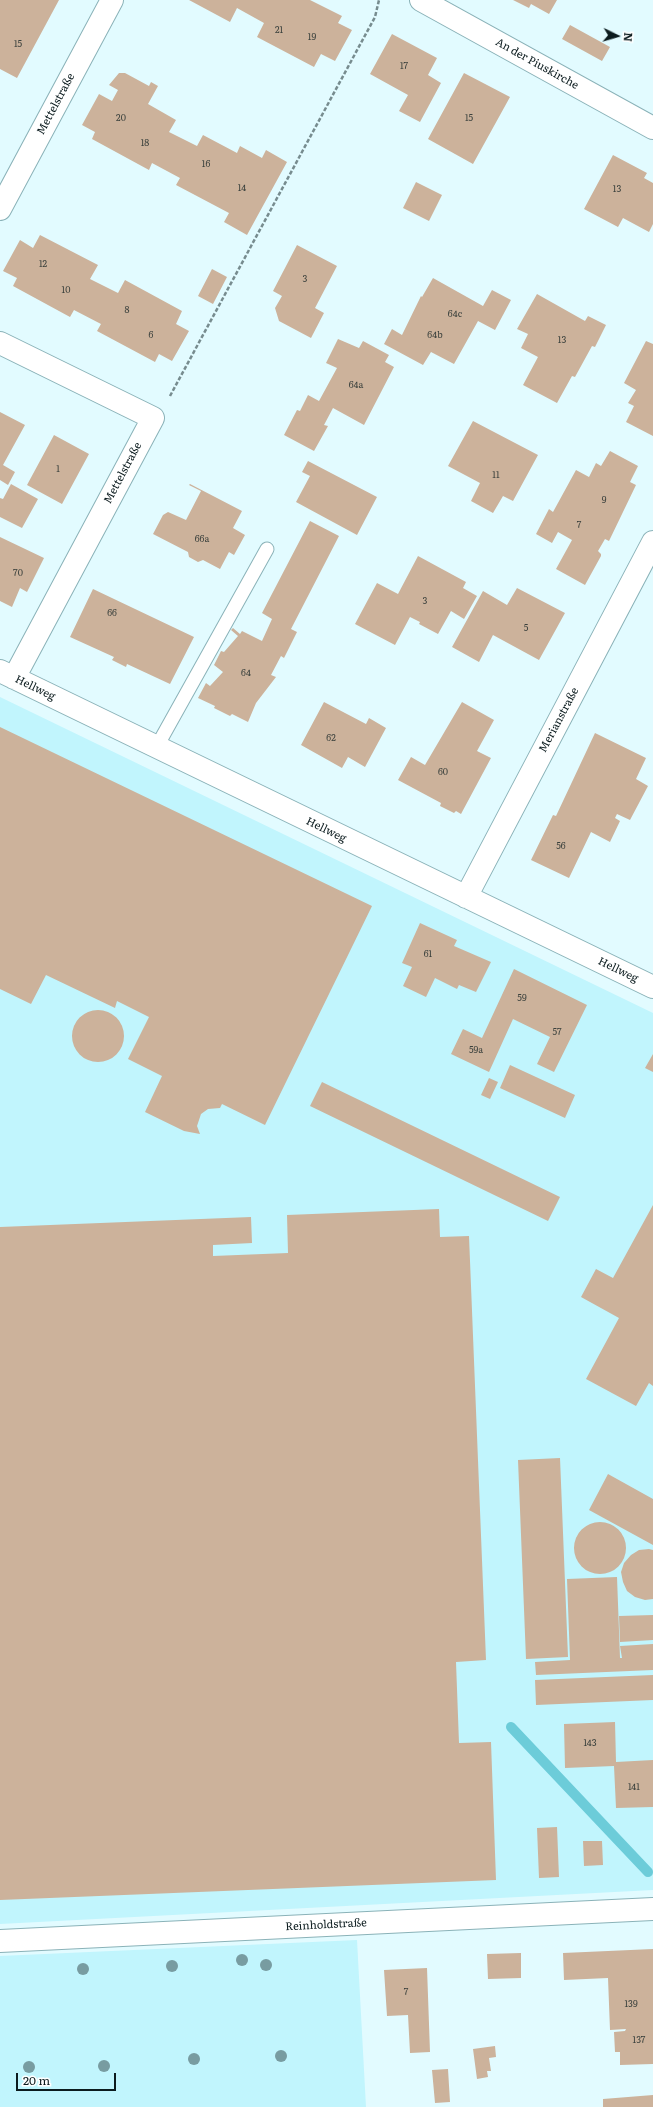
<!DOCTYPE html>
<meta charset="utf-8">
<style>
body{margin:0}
#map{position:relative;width:653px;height:2107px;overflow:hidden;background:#e2fbff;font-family:Literata,serif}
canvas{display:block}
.north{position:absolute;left:597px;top:16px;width:40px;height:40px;-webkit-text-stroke:3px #fff;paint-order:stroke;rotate:95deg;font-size:11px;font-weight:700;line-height:16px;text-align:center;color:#0b1b1e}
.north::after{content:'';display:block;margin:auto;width:14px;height:18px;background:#0b1b1e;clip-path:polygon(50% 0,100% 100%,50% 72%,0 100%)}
.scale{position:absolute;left:16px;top:2073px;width:100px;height:18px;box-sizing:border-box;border:2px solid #0b1b1e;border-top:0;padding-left:5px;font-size:12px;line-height:14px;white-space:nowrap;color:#0b1b1e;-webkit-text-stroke:3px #fff;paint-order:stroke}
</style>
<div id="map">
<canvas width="653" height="2107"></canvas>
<div class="north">N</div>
<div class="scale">20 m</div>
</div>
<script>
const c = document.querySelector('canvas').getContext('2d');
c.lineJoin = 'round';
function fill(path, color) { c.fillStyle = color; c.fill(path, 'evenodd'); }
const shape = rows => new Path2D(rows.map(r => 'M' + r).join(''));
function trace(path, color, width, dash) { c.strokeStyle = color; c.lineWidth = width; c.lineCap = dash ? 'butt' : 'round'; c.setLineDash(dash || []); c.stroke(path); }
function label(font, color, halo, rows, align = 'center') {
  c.font = font + ' Literata,serif'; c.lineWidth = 3; c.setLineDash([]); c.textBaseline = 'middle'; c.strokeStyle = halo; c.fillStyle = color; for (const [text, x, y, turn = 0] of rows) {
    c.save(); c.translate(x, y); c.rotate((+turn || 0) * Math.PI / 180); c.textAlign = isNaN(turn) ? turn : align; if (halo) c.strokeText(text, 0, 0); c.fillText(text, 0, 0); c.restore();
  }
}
fill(shape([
 [0,697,653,1013,653,1890,0,1924],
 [357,1940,366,2107,0,2107,0,1956]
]), '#c1f5fd');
trace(shape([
 [511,1727,648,1872]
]), '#6cccd9', 10);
fill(shape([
 [0,0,59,0,17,78,0,69],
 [189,0,310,0,342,16,338,23,352,30,335,61,321,54,314,67,257,37,264,23,237,8,230,22],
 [513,0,557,0,549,14,531,4,529,8],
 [570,25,610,47,602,61,562,39],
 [392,34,437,58,428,75,441,83,420,122,399,111,408,95,370,74],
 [119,73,125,73,149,86,151,82,158,86,148,104,176,120,169,132,197,146,203,135,237,153,240,146,262,158,266,150,287,162,247,235,224,222,229,213,176,185,180,178,152,163,149,170,92,139,95,132,82,125,99,94,112,101,118,90,109,85],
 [464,73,510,97,473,164,428,139],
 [613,155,647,173,644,178,653,183,653,224,649,232,623,218,618,227,584,209],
 [416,182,442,195,429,221,403,208],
 [40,235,98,265,90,279,118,293,125,280,182,311,176,324,189,331,172,361,159,354,155,362,97,331,101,324,74,310,70,317,13,286,17,278,3,271,20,240,33,248],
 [297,245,337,266,315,308,324,313,311,338,279,321,275,308,282,296,273,291],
 [212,269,227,277,213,304,198,296],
 [433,278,483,306,492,290,511,300,495,330,478,321,454,364,431,352,423,365,384,344,392,329,402,335,421,296,422,297],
 [537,294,585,321,588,316,606,325,595,347,592,346,575,377,572,376,557,403,523,385,538,357,521,348,528,334,517,329],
 [338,339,359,348,363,341,389,355,385,362,394,367,364,425,333,408,324,425,328,426,314,451,284,435,297,410,300,411,308,395,319,401,337,368,326,363],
 [646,341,653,344,653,436,626,422,634,406,628,403,636,390,624,383],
 [0,412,25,425,3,465,15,472,8,485,0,480],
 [473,421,538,455,513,501,503,496,493,513,471,501,480,483,448,466],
 [54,435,89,454,62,504,27,485],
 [610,451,638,466,630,482,636,485,609,541,605,539,598,551,601,554,601,556,585,585,556,569,572,540,558,532,552,543,536,534,549,509,553,512,576,470,589,477,596,463,601,466],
 [308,461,377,497,357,535,296,502,310,476,302,472],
 [11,484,38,499,22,528,0,517,0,498,3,499],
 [190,484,242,511,233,528,245,535,234,555,229,552,220,569,203,560,198,562,189,557,188,552,153,534,163,515,168,512,186,520,201,491,189,485],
 [310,521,339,536,291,629,297,632,284,658,281,656,271,675,276,677,256,703,248,722,232,714,230,716,214,708,215,706,198,698,206,683,210,686,223,672,214,665,221,651,224,652,238,636,231,630,233,628,240,634,242,631,262,641,272,619,262,613],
 [0,537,44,558,27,592,20,588,12,607,0,601],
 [418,556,466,582,463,588,477,596,464,619,451,611,438,634,419,624,420,622,410,617,395,645,355,624,377,583,398,594],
 [517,588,565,613,539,660,493,635,479,662,452,647,483,591,507,605],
 [93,589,194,637,170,684,127,664,126,667,112,660,114,657,70,637],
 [324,702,366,724,369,718,386,728,365,767,348,757,342,768,301,745],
 [462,702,494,720,477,751,491,758,461,814,456,811,454,813,440,806,441,803,398,780,411,757,425,765],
 [0,727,372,906,265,1125,222,1104,220,1108,208,1109,201,1114,197,1126,200,1134,184,1131,145,1112,162,1076,128,1059,149,1017,117,1001,115,1008,46,975,31,1004,0,989],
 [595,733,646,758,636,779,648,786,630,820,617,814,615,818,620,821,610,842,591,832,569,878,531,860,553,815,556,816],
 [420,923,457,940,454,946,491,962,476,992,459,985,457,989,435,978,426,997,403,986,412,967,402,963],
 [514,969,587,1005,554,1072,537,1064,550,1037,513,1019,489,1072,451,1054,463,1029,482,1038],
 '72 1036a26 26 0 1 1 52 0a26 26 0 1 1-52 0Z',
 [653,1054,653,1072,645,1068],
 [510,1065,575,1095,565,1118,500,1088],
 [489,1078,498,1082,490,1099,481,1095],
 [322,1082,560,1197,548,1221,310,1106],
 [653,1205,653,1386,649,1383,636,1406,586,1379,619,1318,581,1297,596,1269,613,1278],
 [439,1209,440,1237,469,1236,486,1660,456,1662,459,1743,491,1742,496,1880,0,1900,0,1227,251,1217,252,1243,213,1245,213,1256,288,1253,287,1215],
 [560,1458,568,1657,526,1659,518,1460],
 [608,1474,653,1499,653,1545,589,1510],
 '574 1548a26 26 0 1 1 52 0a26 26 0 1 1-52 0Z',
 [649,1549,653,1550,653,1599,645,1600,635,1597,627,1591,623,1582,621,1572,624,1563,631,1555,639,1550],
 [617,1577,620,1658,622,1658,620,1646,653,1644,653,1670,536,1675,535,1662,570,1660,567,1579],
 [653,1615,653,1640,620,1642,619,1616],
 [653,1675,653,1700,536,1705,535,1680],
 [615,1722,616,1762,653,1760,653,1807,616,1808,614,1766,565,1768,564,1724],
 [557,1827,559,1877,539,1878,537,1828],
 [583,1841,602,1841,603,1865,584,1866],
 [653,1949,653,2064,620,2065,620,2052,615,2052,614,2032,625,2031,626,2029,610,2030,608,1978,564,1980,563,1953],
 [521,1953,521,1978,488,1979,487,1954],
 [427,1968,430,2052,410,2053,408,2015,387,2016,384,1970],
 [495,2046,496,2057,489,2058,491,2071,487,2071,488,2077,477,2079,473,2049],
 [448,2069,450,2102,435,2103,432,2070],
 [653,2095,653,2107,603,2107,603,2099]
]), '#ccb29b');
const service = shape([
 [156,748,267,549]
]);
const minor = shape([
 [421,0,653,128],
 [0,209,112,0],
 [0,343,153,418,14,678],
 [0,671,653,987],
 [466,897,653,542],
 [0,1941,653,1909]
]);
trace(service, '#8ab2b8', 15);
trace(minor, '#8ab2b8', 24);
trace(shape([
 [170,396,375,17,379,0]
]), '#778c8f', 2.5, [4, 2]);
trace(service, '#fff', 13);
trace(minor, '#fff', 22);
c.fillStyle = '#789ca1';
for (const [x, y] of [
 [242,1960],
 [266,1965],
 [172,1966],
 [83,1969],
 [281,2056],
 [194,2059],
 [104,2066],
 [29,2067]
]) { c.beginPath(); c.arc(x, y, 6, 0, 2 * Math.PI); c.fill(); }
label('9px', '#3b413d', null, [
 ["21",279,30],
 ["19",312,37],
 ["15",18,44],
 ["17",404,66],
 ["20",121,118],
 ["15",469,118],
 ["18",145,143],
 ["16",206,164],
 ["14",242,188],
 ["13",617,189],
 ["12",43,264],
 ["3",305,279],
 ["10",66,290],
 ["8",127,310],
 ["64c",455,314],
 ["6",151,335],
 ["64b",435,335],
 ["13",562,340],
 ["64a",356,385],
 ["1",58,469],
 ["11",496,475],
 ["9",604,500],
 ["7",579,525],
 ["66a",202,539],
 ["70",18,573],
 ["3",425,601],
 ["66",112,613],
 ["5",526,628],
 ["64",246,673],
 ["62",331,738],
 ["60",443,772],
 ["56",561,846],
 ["61",428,954],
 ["59",522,998],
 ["57",557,1032],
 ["59a",476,1050],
 ["143",590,1743],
 ["141",634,1787],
 ["7",406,1992],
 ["139",631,2004],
 ["137",639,2040]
]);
label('11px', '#0b1b1e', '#fff', [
 ["An der Piuskirche",537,64,29],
 ["Mettelstraße",56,104,-62],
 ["Mettelstraße",123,473,-62],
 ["Hellweg",35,688,26],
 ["Merianstraße",559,720,-62],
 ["Hellweg",326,830,26],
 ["Hellweg",618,970,26],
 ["Reinholdstraße",326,1925,-3]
]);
</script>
